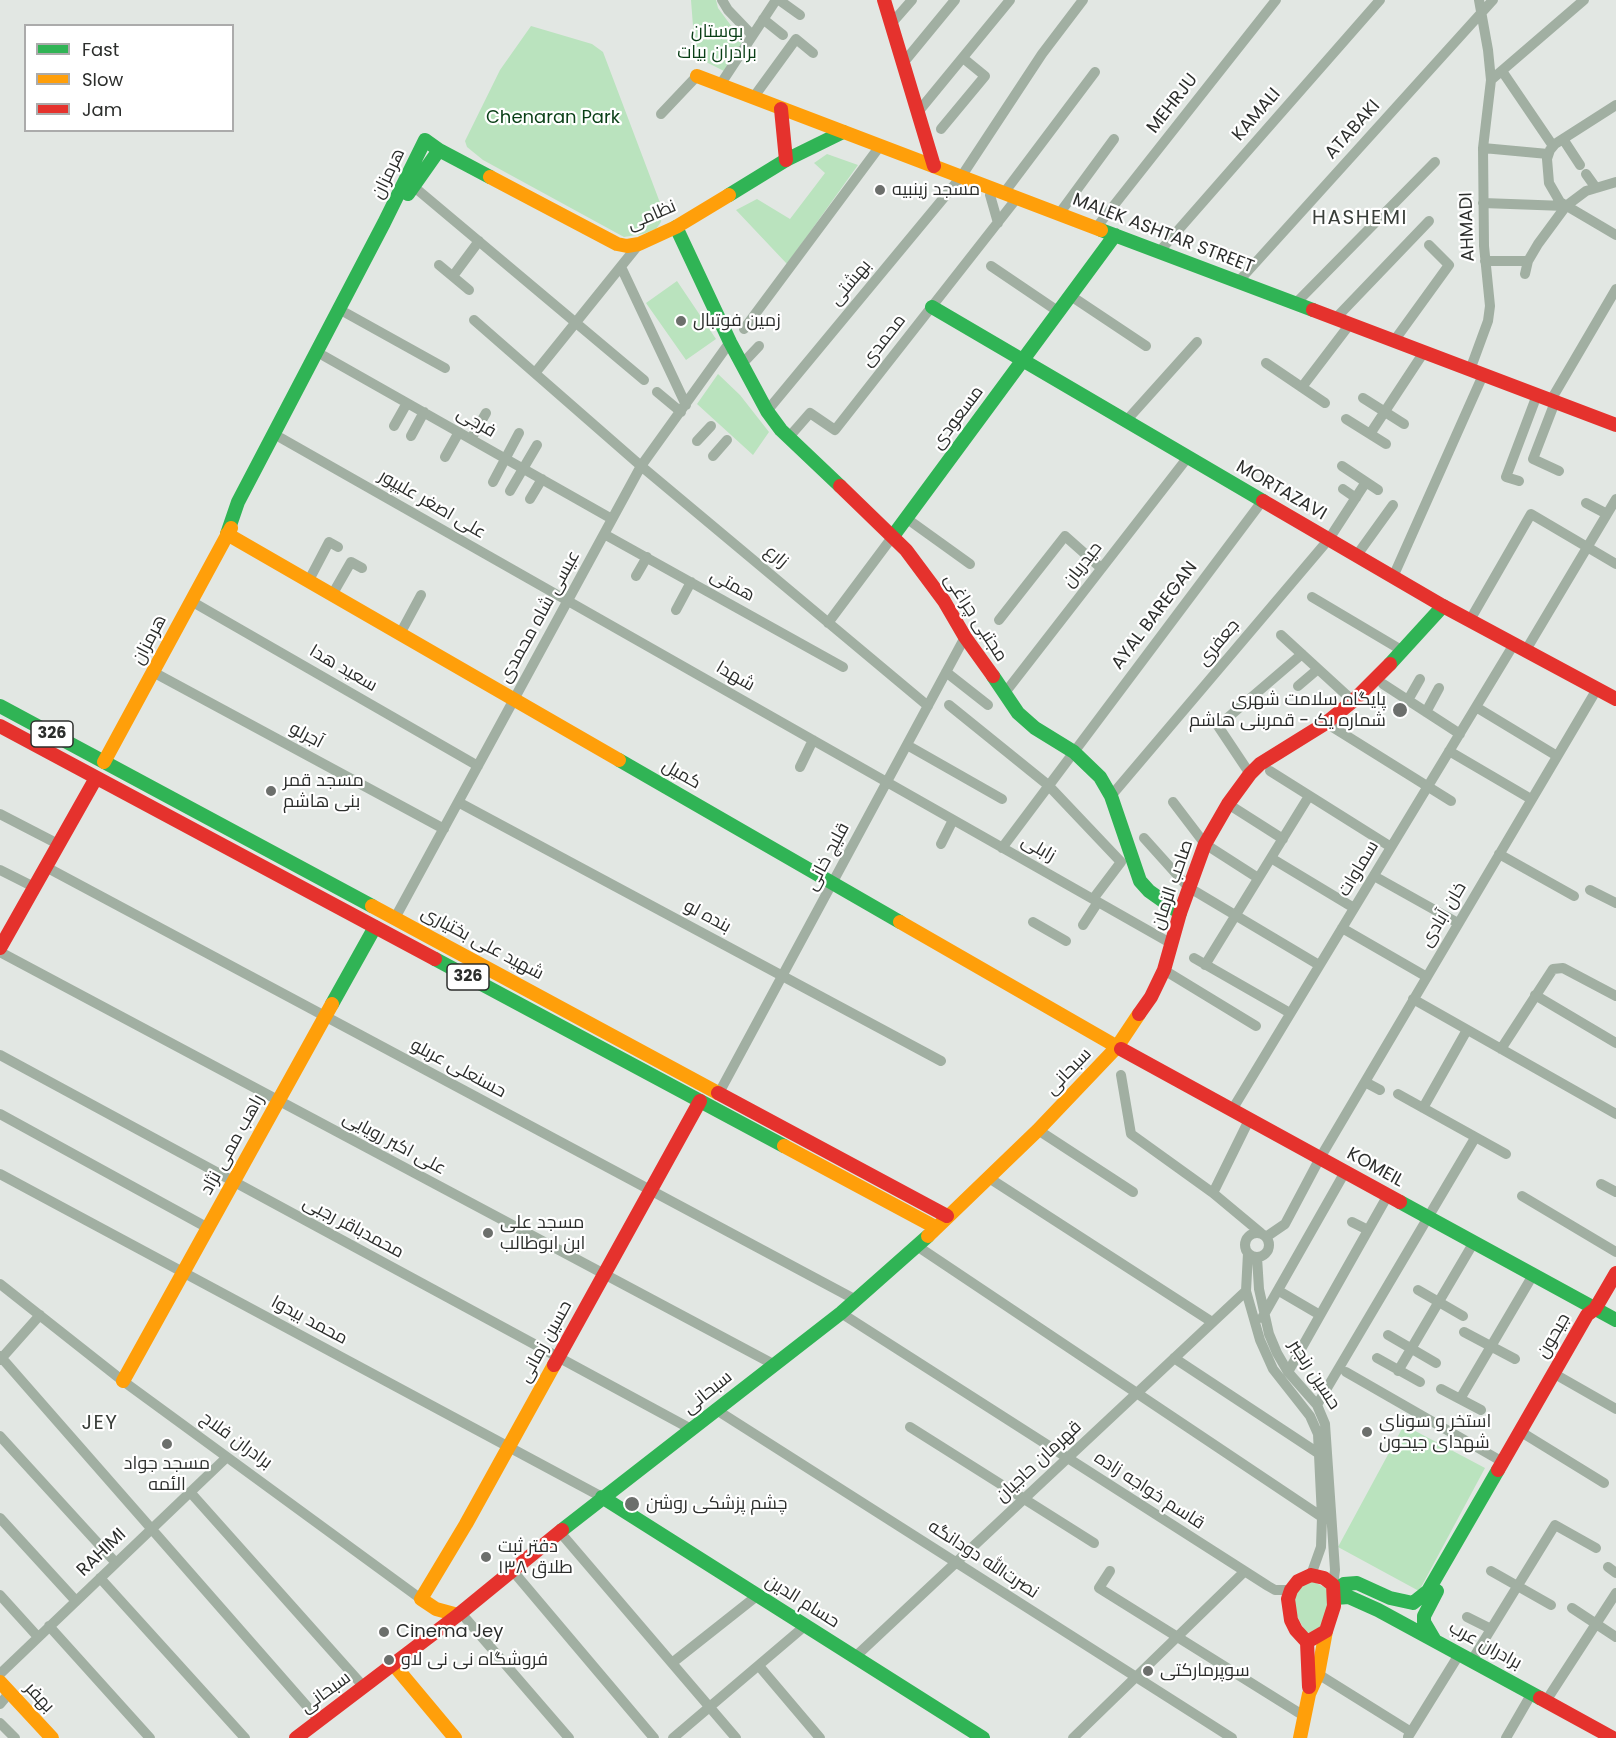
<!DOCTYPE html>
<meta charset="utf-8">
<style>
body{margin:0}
#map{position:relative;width:1616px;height:1738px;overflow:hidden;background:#e2e7e3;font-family:Poppins,sans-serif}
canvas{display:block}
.legend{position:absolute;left:24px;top:24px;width:210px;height:108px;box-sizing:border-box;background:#fff;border:2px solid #ababab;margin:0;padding:8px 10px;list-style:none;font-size:18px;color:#2c2e2c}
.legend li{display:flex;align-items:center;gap:12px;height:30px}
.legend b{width:30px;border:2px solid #ababab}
</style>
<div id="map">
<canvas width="1616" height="1738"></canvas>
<ul class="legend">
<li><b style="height:8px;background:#30b455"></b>Fast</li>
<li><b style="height:8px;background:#ff9f0a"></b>Slow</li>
<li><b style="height:8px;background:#e5322d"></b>Jam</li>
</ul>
</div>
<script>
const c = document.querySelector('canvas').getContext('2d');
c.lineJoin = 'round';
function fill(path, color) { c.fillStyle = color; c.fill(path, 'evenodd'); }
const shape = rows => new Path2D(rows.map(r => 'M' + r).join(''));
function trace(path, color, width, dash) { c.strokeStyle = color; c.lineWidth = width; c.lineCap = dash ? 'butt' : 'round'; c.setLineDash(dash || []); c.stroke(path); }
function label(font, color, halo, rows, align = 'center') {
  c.font = font + ' Poppins,Cairo,sans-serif'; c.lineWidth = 4.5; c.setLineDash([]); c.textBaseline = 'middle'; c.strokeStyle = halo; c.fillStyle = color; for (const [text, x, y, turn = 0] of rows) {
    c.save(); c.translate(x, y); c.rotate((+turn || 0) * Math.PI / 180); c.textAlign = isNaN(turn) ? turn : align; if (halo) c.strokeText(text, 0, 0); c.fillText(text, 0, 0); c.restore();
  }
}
fill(shape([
 [691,0,716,0,718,8,732,27,743,34,741,46,724,71,702,60,698,56,694,39],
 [531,26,592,44,603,52,662,208,661,222,656,229,643,234,624,237,483,160,467,147,465,141,500,70],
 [827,154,858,165,787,264,736,210,757,199,790,219,825,173,814,163],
 [677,281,716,339,686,360,646,303],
 [718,374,740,395,769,432,753,455,697,404],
 [1404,1425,1485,1468,1419,1591,1338,1547],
 [1312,1581,1326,1588,1329,1596,1325,1626,1311,1634,1305,1631,1294,1610,1296,1588]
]), '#bae3be');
trace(shape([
 [722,0,728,10,752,35],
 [779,0,800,15],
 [763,19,783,35],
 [891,24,912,0],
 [904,62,955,0],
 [1502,71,1553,146],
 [1491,80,1584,0],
 [720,85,776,0],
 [753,98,796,39,813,53],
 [1616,105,1555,144,1550,150,1547,159,1549,183,1560,202,1616,235],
 [918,112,1010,0],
 [661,114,697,76],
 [941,129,985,76,963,58],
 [1563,139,1580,165],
 [1483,148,1548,154],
 [1586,174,1596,188],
 [413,186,644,380],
 [1004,193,1095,72],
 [990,195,998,223],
 [1483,203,1565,206],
 [1059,214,1114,139],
 [1096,228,1276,0],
 [1159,252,1380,0],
 [1485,261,1528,261],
 [439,265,469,290],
 [991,266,1059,312],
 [621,267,686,405],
 [1525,274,1528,261,1538,244,1566,206,1586,191,1616,182],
 [453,276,479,241],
 [1238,282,1493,0],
 [1071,296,1146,346],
 [1295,304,1435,162],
 [346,313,445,368],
 [1335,319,1429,221],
 [474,320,641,466,928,706],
 [744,329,880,146],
 [1394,341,1449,265,1429,245],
 [324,356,612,519],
 [1266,363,1325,403],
 [742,364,759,346],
 [1470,370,1488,321,1490,306,1484,246,1483,148,1491,80,1488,50,1479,0],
 [535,373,639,244],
 [1302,387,1350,324],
 [657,392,681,412],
 [1363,398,1404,424],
 [1551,400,1616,289],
 [1555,402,1533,459,1559,471],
 [767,411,961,177,1042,54,1083,0],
 [1346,419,1386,444],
 [1126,421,1197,342],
 [394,426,407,403],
 [1370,434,1424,352],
 [411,436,424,412],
 [789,437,810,413,835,430,1017,198],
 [281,438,1172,944],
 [471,439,486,413],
 [697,441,711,426],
 [713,456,727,440],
 [445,457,459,432],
 [1342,466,1378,490],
 [1519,481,1506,477,1537,395],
 [493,482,519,433],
 [1343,489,1356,498],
 [510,491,537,445],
 [530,499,542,479],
 [1586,503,1607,514],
 [906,518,970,564],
 [604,534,843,667],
 [1357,555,1393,505],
 [636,576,647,557],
 [1393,577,1483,375],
 [308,582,329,542,338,547],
 [332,595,351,562,362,568],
 [1312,597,1403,651],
 [191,601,478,766],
 [676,610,691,582],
 [999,620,1065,536,1101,568],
 [1470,620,1531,514,1616,564],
 [828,623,893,536],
 [400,634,421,595],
 [1281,635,1353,701],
 [1526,650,1616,499],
 [153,672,444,829],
 [946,672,988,705],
 [1383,684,1460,734],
 [1298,686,1318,669],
 [1004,694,1188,457],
 [1408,700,1420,679],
 [949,705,1048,785,1121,862,1093,899],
 [1476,707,1557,756],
 [1426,712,1439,688],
 [1326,723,1451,801],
 [907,745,1002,799],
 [1449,751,1531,799],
 [800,767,813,740],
 [1270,771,1391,847],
 [1250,774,1218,726,1302,654],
 [1111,796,1329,539,1366,482],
 [458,802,941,1061],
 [1173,802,1205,844,1258,878],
 [1228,804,1283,839],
 [0,814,58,844],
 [1144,838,1188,887,1319,965],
 [941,844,953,820],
 [1002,848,1263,500],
 [1499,854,1574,896],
 [1271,858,1354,908],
 [46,867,856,1300],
 [0,870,34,887],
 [1374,876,1458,923],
 [1590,890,1616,903],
 [395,918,641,466,730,342],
 [1033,922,1066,941],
 [1083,925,1098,902],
 [1342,928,1427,977],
 [0,952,773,1364],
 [1194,958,1290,1013],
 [1205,965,1309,796],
 [1164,970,1256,1026],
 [1535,995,1616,1043],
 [1413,999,1616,1114],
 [1501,1049,1553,969,1563,968,1616,996],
 [0,1055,691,1429],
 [1121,1075,1131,1134,1213,1193,1261,1233],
 [1365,1082,1380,1090],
 [719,1093,965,637],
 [1398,1094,1506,1154],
 [1423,1108,1467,1030],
 [1232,1110,1514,644],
 [0,1114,208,1228],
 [1038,1130,1133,1192],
 [0,1174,602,1497],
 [989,1178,1212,1322],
 [1601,1184,1616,1192],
 [1213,1193,1249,1120],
 [1522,1196,1616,1252],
 [1352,1222,1368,1230],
 '1245 1245a12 12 0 1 1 24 0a12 12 0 1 1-24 0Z',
 [1266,1237,1285,1224,1320,1158,1597,689],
 [917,1246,1322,1517],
 [1248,1253,1246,1291,1260,1340,1273,1369,1310,1416,1318,1434,1322,1517,1321,1547,1311,1575],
 [1257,1257,1259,1289,1269,1334,1277,1353,1288,1372,1317,1405,1325,1424,1335,1570,1333,1585],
 [0,1284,123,1381,421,1599],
 [1418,1290,1463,1316],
 [1279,1291,1320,1315],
 [841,1313,1268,1586,1275,1590,1291,1590],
 [1262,1318,1345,1172],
 [1464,1332,1515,1359],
 [1388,1335,1436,1363],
 [0,1356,319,1720],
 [1174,1358,1318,1453],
 [1377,1358,1420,1382],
 [0,1360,40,1315],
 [1398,1371,1474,1242],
 [1288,1372,1388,1195],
 [1346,1372,1501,1461],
 [1560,1377,1616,1409],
 [1441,1389,1481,1410],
 [1460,1399,1533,1275],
 [1317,1405,1475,1138],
 [715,1409,1232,1738],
 [910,1427,1094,1543],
 [1526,1435,1604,1483],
 [0,1436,116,1563],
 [190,1492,364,1687],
 [0,1518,76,1601],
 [559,1531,736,1738],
 [1608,1567,1616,1573],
 [512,1570,654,1738],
 [1110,1571,1099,1588,1304,1716],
 [1491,1571,1551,1605],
 [100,1578,245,1738],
 [0,1595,38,1637],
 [1572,1608,1616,1637],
 [461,1613,569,1738],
 [1467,1617,1491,1629],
 [49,1626,150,1738],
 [855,1657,1246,1291],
 [1472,1660,1555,1525,1596,1548],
 [672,1663,758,1595],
 [759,1666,820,1738],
 [0,1674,227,1457],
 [1318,1674,1411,1732],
 [1546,1701,1616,1593],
 [0,1704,10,1692],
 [0,1723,15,1738],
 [1408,1737,1460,1653],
 [673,1738,806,1625],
 [1073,1738,1244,1572],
 [1506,1738,1532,1693]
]), '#a1afa2', 10);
trace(shape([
 [408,194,439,150],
 [729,195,786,160,843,132],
 [676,227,730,342,767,411,781,430,840,486],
 [1101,230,1313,310],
 [932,307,1263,501],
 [227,534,238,502,384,223,425,140,439,150,490,177],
 [893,536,1115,235],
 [1390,664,1443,606],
 [993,676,1018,713,1035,728,1074,752,1100,777,1111,796,1140,881,1149,891,1180,913],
 [0,706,372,906],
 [619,760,900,922],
 [435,959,784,1146],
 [332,1004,375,927],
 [1400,1202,1616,1320],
 [602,1497,983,1738],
 [562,1530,841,1313,928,1236],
 [1335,1590,1344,1584,1357,1583,1390,1598,1413,1603,1428,1591,1498,1470],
 [1335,1598,1349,1597,1378,1610,1540,1698],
 [1434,1639,1424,1622,1424,1616,1437,1591]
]), '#30b455', 14);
trace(shape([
 [697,76,1101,230],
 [490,177,617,244,627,246,639,244,676,227,729,195],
 [227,534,619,760],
 [104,762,231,528],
 [372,906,718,1093],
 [900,922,1121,1049],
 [784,1146,935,1227],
 [928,1236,1038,1130,1117,1047,1139,1014],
 [123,1381,332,1004],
 [458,1615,436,1609,421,1599,466,1524,554,1365],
 [394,1665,455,1738],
 [0,1682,52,1738],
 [1300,1738,1309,1694,1318,1674,1326,1631]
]), '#ff9f0a', 14);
trace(shape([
 [884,0,934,166],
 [781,109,786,160],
 [1313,310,1616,425],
 [840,486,906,550,944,601,965,637,993,676],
 [1263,501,1443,606,1616,699],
 [0,726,435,959],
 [0,948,96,778],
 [1139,1014,1151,997,1164,970,1180,913,1205,844,1228,804,1250,774,1260,764,1326,723,1353,701,1390,664],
 [1121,1049,1400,1202],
 [718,1093,947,1216],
 [554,1365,700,1101],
 [1498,1470,1587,1315,1595,1309,1616,1273],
 [1311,1575,1324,1578,1333,1585,1334,1606,1326,1631,1307,1642,1296,1630,1291,1620,1288,1599,1291,1590,1298,1581,1311,1575],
 [1307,1642,1309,1687],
 [1540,1698,1613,1738],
 [296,1738,458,1615,562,1530]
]), '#e5322d', 14);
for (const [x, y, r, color] of [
 [880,190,6,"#6c6f6c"],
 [681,321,6,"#6c6f6c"],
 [1400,710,8,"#6c6f6c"],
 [271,791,6,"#6c6f6c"],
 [488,1233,6,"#6c6f6c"],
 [1367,1432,6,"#6c6f6c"],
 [167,1444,6,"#6c6f6c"],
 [632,1504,8,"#6c6f6c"],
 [486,1557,6,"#6c6f6c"],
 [384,1632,6,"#6c6f6c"],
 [389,1660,6,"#6c6f6c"],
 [1148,1671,6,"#6c6f6c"]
]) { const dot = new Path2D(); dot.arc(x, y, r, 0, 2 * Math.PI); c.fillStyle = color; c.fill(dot); trace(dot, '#fff', 2); }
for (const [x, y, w] of [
 [52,734,42],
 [468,977,42]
]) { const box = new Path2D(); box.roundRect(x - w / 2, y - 13, w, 26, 4.5); c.fillStyle = '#fff'; c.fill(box); trace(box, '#2c2e2c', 1.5); }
label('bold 16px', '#2c2e2c', null, [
 ["326",52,734],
 ["326",468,977]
]);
label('18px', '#093f16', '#fff', [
 ["بوستان",717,32],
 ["برادران بیات",717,53],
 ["Chenaran Park",553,118]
]);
label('18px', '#2c2e2c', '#fff', [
 ["MEHRJU",1173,104,-52],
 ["KAMALI",1257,115,-49],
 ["ATABAKI",1353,130,-48],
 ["هرمزان",389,174,-64],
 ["نظامی",652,216,-23],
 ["AHMADI",1468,227,-92],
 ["MALEK ASHTAR STREET",1163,234,21],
 ["بهشتی",851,283,-50],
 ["محمدی",884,341,-52],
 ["مسعودی",958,418,-53],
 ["فرجی",476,423,30],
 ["MORTAZAVI",1281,491,30],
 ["علی اصغر علیپور",432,505,30],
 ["زارع",776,557,40],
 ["حیدریان",1083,565,-52],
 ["همتی",732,586,29],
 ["AYAL BAREGAN",1155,616,-53],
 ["عیسی شاه محمدی",540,617,-61],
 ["مجتبی چراغی",975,618,57],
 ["هرمزان",150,640,-62],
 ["جعفری",1219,643,-50],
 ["سعید هدا",343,669,30],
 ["شهدا",735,677,30],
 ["آجرلو",306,736,28],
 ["کمیل",681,775,30],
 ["زابلی",1038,849,30],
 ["قلیچ خانی",828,857,-62],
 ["سماوات",1359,869,-59],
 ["صاحب الزمان",1173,885,-71],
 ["خان آبادی",1444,915,-59],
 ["بنده لو",707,917,28],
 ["شهید علی بختیاری",482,944,28],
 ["حسنعلی عربلو",458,1069,28],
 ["سبحانی",1069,1072,-46],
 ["علی اکبر رویایی",394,1144,28],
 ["راهب ممی نژاد",233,1145,-61],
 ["KOMEIL",1375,1168,29],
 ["محمدباقر رجبی",353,1228,28],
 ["محمد بیدوا",309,1321,28],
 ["جیحون",1554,1336,-60],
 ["حسین زمانی",546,1342,-61],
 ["حسین رنجبر",1314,1375,57],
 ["سبحانی",708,1393,-39],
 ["برادران فلاح",236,1441,36],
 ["قهرمان حاجیان",1039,1462,-43],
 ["قاسم خواجه زاده",1149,1491,33],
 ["RAHIMI",102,1553,-44],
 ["نصرت‌الله دودانگه",983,1560,33],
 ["حسام الدین",802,1602,32],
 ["برادران عرب",1485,1646,29],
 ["سبحانی",326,1693,-36],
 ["بهفر",39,1698,47]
]);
label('18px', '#2c2e2c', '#fff', [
 ["مسجد زینبیه",892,190],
 ["زمین فوتبال",693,321],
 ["پایگاه سلامت شهری",1386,700,"right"],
 ["شماره یک - قمربنی هاشم",1386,721,"right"],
 ["مسجد قمر",283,781],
 ["بنی هاشم",283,802],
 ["مسجد علی",500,1223],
 ["ابن ابوطالب",500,1244],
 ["استخر و سونای",1379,1422],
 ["شهدای جیحون",1379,1443],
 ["مسجد جواد",167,1464,"center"],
 ["الئمه",167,1485,"center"],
 ["چشم پزشکی روشن",646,1504],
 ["دفتر ثبت",498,1547],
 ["طلاق ۱۳۸",498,1568],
 ["Cinema Jey",396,1632],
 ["فروشگاه نی نی لاو",401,1660],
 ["سوپرمارکتی",1160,1671]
], 'left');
c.letterSpacing = '1.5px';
label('20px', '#393e39', '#fff', [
 ["HASHEMI",1360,219],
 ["JEY",100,1424]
]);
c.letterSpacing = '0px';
</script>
